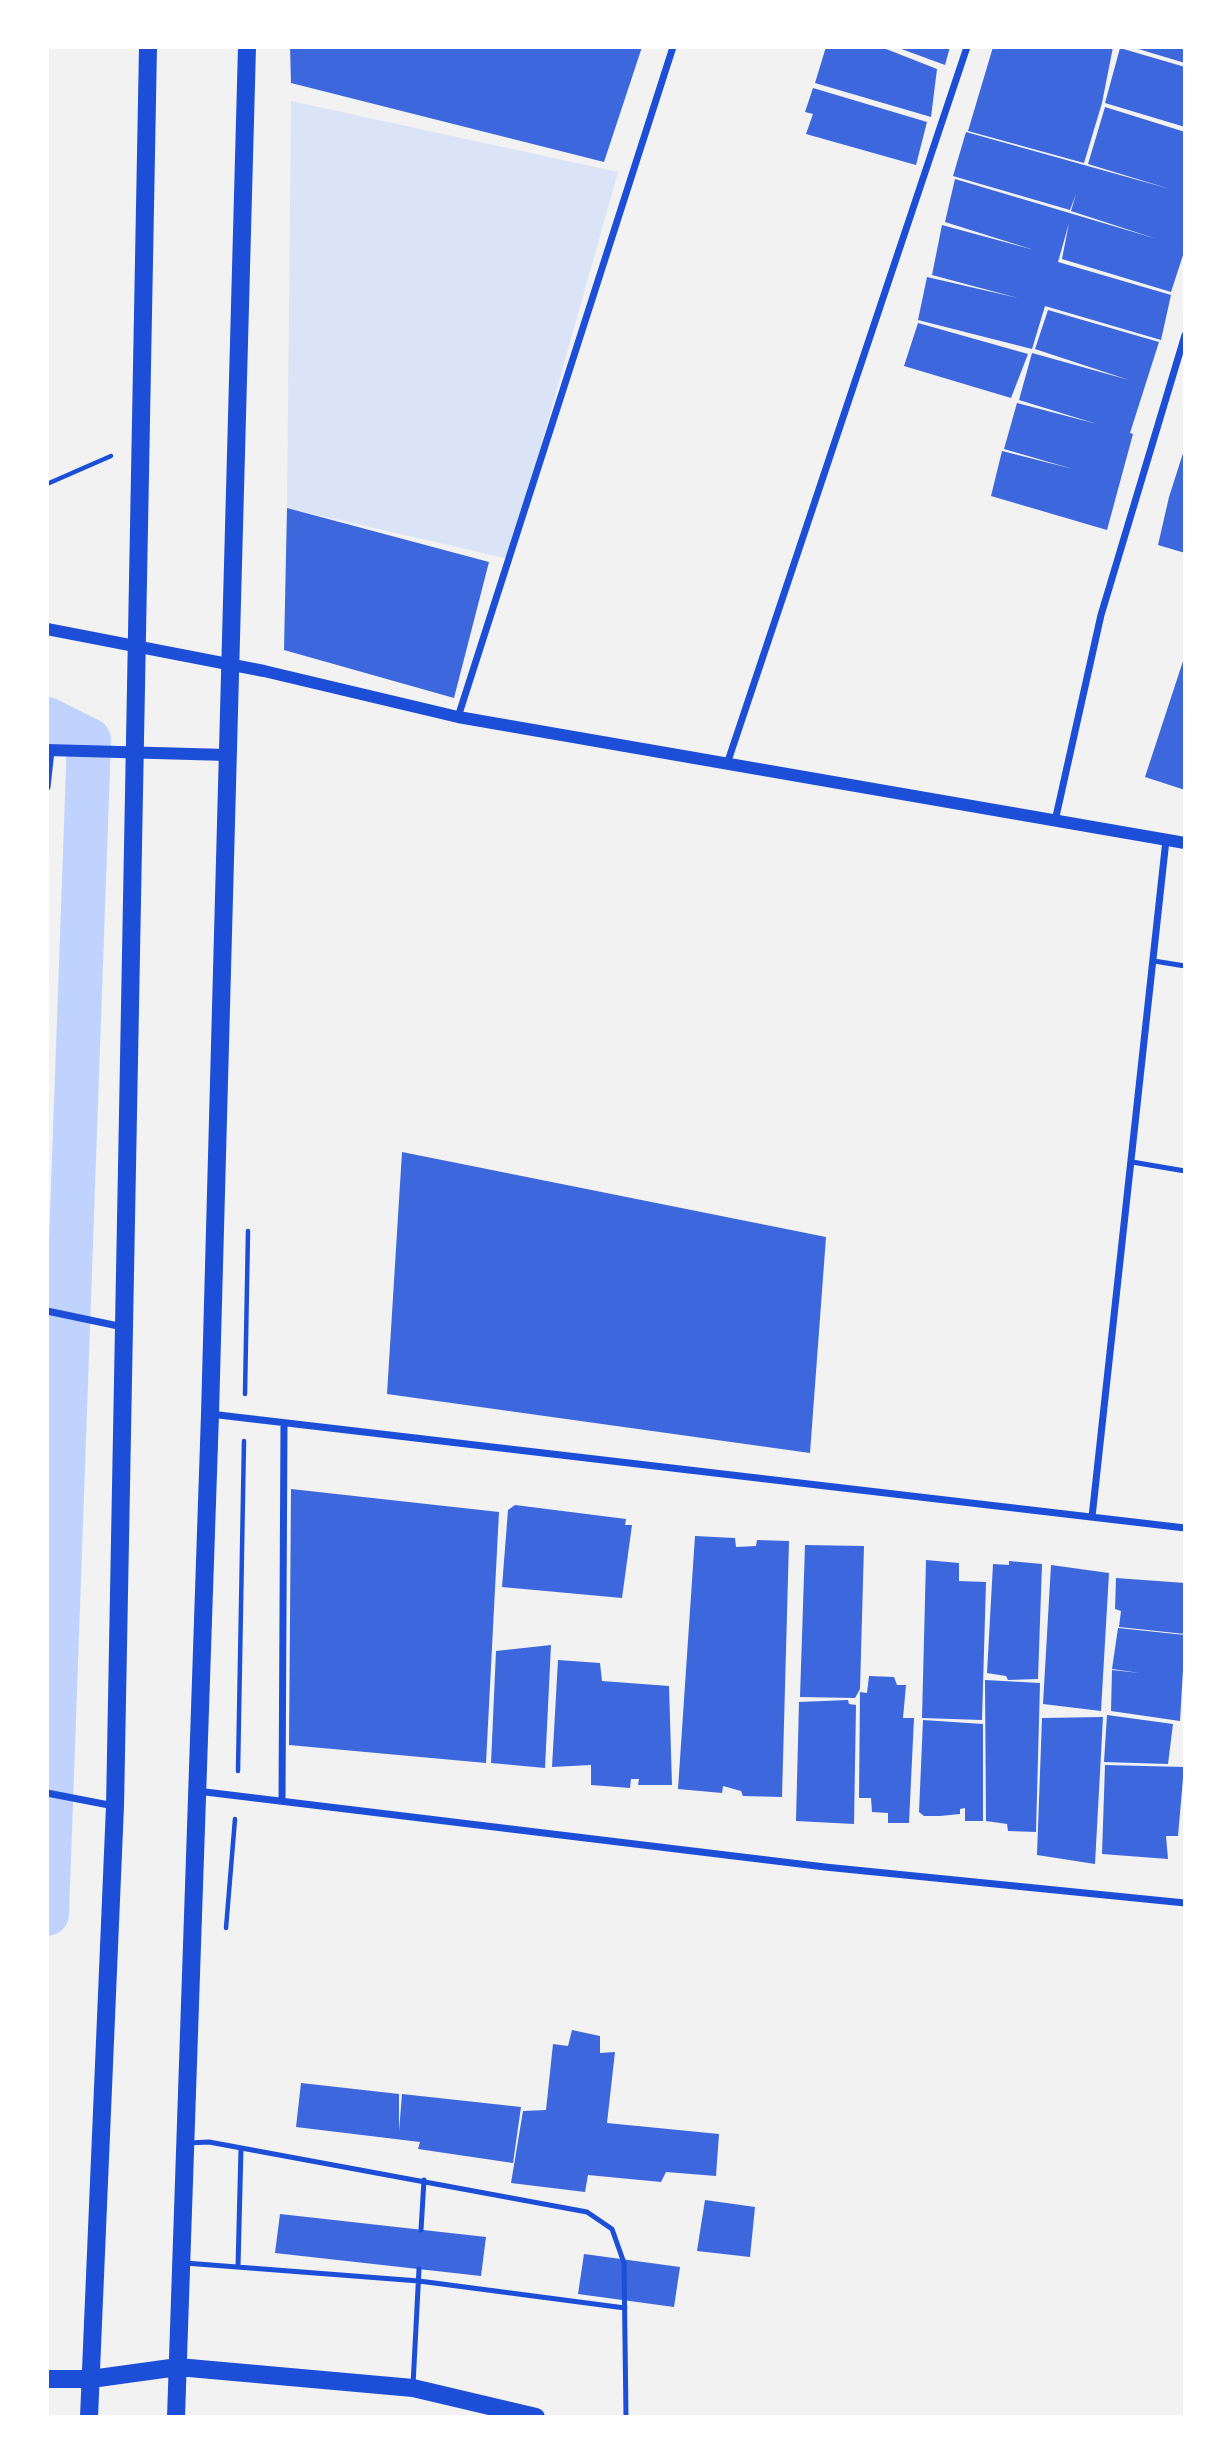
<!DOCTYPE html>
<style>
body{margin:0}
#map{position:relative;width:1232px;height:2464px;overflow:hidden;background:#f2f2f2;font-family:"DM Sans",sans-serif}
canvas{display:block}
.frame{position:absolute;inset:0;border:49px solid #fff;pointer-events:none}
</style>
<div id="map">
<canvas width="1232" height="2464"></canvas>
<div class="frame"></div>
</div>
<script>
const c = document.querySelector('canvas').getContext('2d');
c.lineJoin = 'round';
function fill(path, color) { c.fillStyle = color; c.fill(path, 'evenodd'); }
const shape = rows => new Path2D(rows.map(r => 'M' + r).join(''));
function trace(path, color, width, dash) { c.strokeStyle = color; c.lineWidth = width; c.lineCap = dash ? 'butt' : 'round'; c.setLineDash(dash || []); c.stroke(path); }
fill(shape([
 [291,101,618,172,509,559,287,508]
]), '#dbe4f7');
trace(shape([
 [47,719,89,740,47,1914]
]), '#bfd3fe', 44);
fill(shape([
 [290,47,642,47,604,162,291,83],
 [826,47,881,47,937,69,931,117,815,83],
 [896,47,950,47,945,65],
 [993,47,1113,47,1102,103,1084,163,968,131],
 [1135,47,1185,47,1185,63,1135,48],
 [1120,48,1185,67,1185,127,1105,103],
 [813,88,927,122,916,165,806,134,813,114,805,112],
 [1105,107,1185,132,1185,249,1171,292,1062,259,1069,223,1058,262,1171,295,1161,340,1045,306,1032,349,918,320,927,277,1018,298,932,275,942,225,1034,250,945,222,955,179,1157,239,1071,211,1076,194,1070,210,953,176,966,132,1170,189,1088,164],
 [1048,310,1159,342,1130,433,1133,434,1107,530,991,496,1002,451,1073,469,1004,449,1017,403,1097,424,1019,400,1032,353,1129,380,1035,349],
 [918,323,1028,354,1011,398,904,366],
 [1185,447,1185,553,1158,545,1169,497],
 [287,508,489,562,454,698,284,650],
 [1184,658,1185,658,1185,790,1145,777],
 [402,1152,826,1237,810,1453,387,1394],
 [291,1489,499,1512,486,1763,289,1745],
 [515,1505,626,1519,625,1525,632,1525,622,1598,502,1587,508,1510],
 [695,1536,735,1538,736,1547,756,1546,757,1540,789,1541,782,1797,743,1796,741,1791,723,1786,722,1793,678,1789],
 [805,1545,864,1546,860,1689,855,1698,800,1697],
 [926,1560,959,1563,959,1581,986,1582,982,1720,922,1718],
 [1009,1561,1042,1564,1038,1679,1008,1680,1006,1676,987,1673,993,1564,1009,1565],
 [1051,1565,1109,1573,1101,1711,1043,1704],
 [1116,1578,1185,1583,1185,1634,1119,1627,1121,1611,1115,1609],
 [1118,1628,1185,1635,1180,1721,1111,1711,1112,1670,1140,1673,1112,1669],
 [551,1645,545,1768,491,1763,496,1651],
 [558,1660,600,1663,602,1681,669,1686,672,1785,638,1785,639,1779,631,1779,630,1788,591,1785,591,1765,552,1767],
 [869,1676,894,1677,897,1685,906,1685,903,1718,914,1718,909,1823,888,1823,888,1813,872,1812,871,1798,859,1798,860,1692,867,1693],
 [985,1680,1040,1683,1036,1832,1008,1831,1007,1824,986,1821],
 [848,1700,849,1704,856,1705,854,1824,796,1821,799,1702],
 [1107,1715,1173,1724,1168,1764,1104,1762],
 [1103,1717,1095,1864,1037,1855,1042,1718],
 [923,1720,983,1724,983,1821,965,1821,965,1808,960,1809,960,1814,940,1816,924,1816,919,1812],
 [1105,1765,1184,1767,1178,1836,1166,1836,1168,1859,1102,1854],
 [572,2030,600,2036,600,2053,615,2052,607,2123,719,2134,716,2176,666,2172,661,2182,588,2175,585,2192,511,2183,523,2111,546,2110,553,2044,568,2046],
 [301,2083,399,2094,399,2131,402,2094,521,2107,513,2163,418,2149,420,2142,296,2127],
 [705,2200,755,2207,750,2257,697,2251],
 [280,2214,486,2237,481,2276,275,2253],
 [584,2254,680,2267,674,2307,578,2294]
]), '#3d67dc');
trace(shape([
 [47,484,111,456],
 [245,1394,248,1231],
 [238,1771,244,1441],
 [226,1928,235,1819]
]), '#1d4ed8', 4.5);
trace(shape([
 [1154,961,1185,966],
 [1132,1162,1185,1171],
 [188,2143,209,2142,587,2212,612,2229,624,2263,626,2417],
 [421,2230,424,2180],
 [185,2263,419,2281,625,2308],
 [238,2267,241,2148],
 [413,2385,419,2269]
]), '#1d4ed8', 5);
trace(shape([
 [458,717,673,47],
 [727,764,967,47],
 [47,787,51,751],
 [1055,821,1101,615,1185,335],
 [47,1311,123,1327],
 [210,1414,1185,1528],
 [1092,1517,1166,840],
 [197,1791,825,1867,1185,1903],
 [47,1793,114,1806],
 [282,1800,284,1423]
]), '#1d4ed8', 7);
trace(shape([
 [47,629,264,671,458,717,1185,843],
 [47,750,227,755]
]), '#1d4ed8', 12);
trace(shape([
 [47,2379,91,2379,178,2367,413,2388,536,2417],
 [89,2417,115,1806,148,47],
 [176,2417,210,1414,247,47]
]), '#1d4ed8', 18);
</script>
